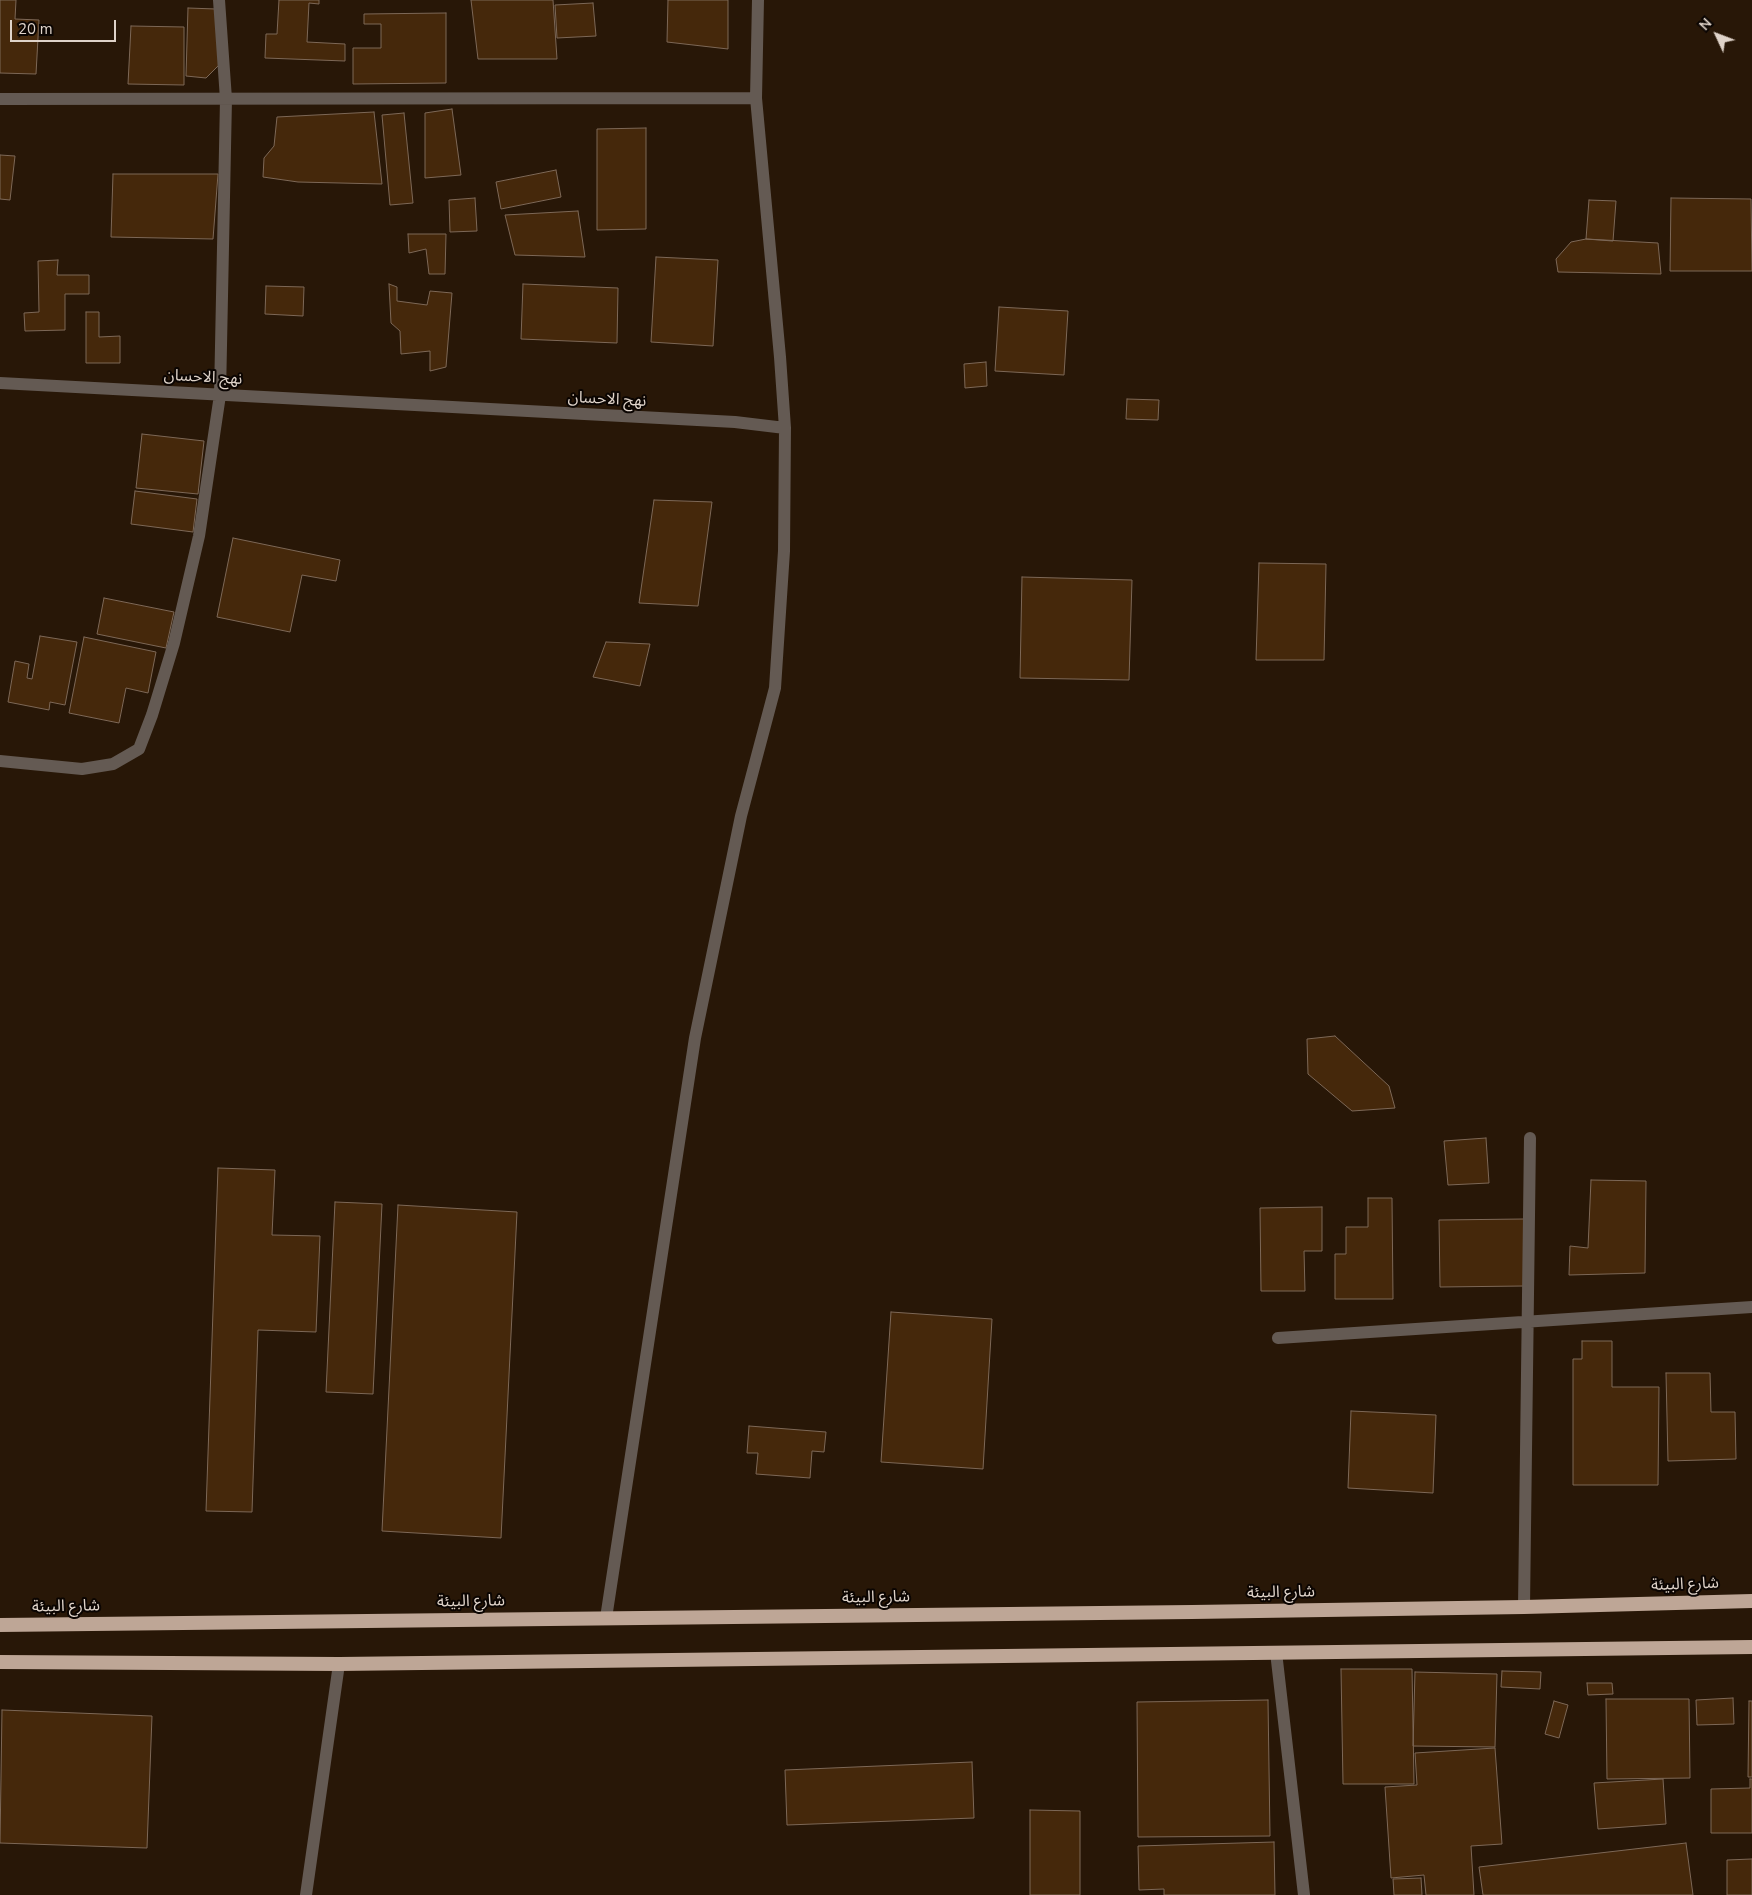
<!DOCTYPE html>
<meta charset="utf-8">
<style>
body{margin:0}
#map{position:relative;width:1752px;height:1895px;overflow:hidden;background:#281707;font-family:"Nunito Sans",sans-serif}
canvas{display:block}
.north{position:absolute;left:1692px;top:10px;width:50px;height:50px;-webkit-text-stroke:4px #0b0502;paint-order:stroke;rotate:313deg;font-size:14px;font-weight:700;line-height:20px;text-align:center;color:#dfd3c9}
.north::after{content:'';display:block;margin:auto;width:18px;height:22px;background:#dfd3c9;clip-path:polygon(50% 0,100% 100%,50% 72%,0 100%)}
.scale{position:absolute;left:10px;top:20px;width:106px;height:22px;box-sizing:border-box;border:2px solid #dfd3c9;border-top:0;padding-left:6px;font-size:15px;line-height:18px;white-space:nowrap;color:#dfd3c9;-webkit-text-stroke:4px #0b0502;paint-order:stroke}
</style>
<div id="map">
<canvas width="1752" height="1895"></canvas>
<div class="north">N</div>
<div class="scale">20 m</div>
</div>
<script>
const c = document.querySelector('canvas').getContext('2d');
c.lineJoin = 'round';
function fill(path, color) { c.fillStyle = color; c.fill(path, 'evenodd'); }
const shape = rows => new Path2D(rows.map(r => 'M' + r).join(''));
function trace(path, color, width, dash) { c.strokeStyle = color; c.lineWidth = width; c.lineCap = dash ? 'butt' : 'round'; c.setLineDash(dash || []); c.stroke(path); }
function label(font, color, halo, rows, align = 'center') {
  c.font = font + ' "Nunito Sans","Noto Sans Arabic",sans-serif'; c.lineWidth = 4; c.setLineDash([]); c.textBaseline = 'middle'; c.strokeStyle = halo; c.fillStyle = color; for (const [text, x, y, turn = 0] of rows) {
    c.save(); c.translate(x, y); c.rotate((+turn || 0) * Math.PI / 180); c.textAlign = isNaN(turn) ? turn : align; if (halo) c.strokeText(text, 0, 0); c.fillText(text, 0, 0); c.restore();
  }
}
const building = shape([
 [0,0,16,0,15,19,39,20,36,74,0,73,0,0],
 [279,0,319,0,319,4,309,3,307,42,345,44,345,61,265,58,266,34,277,34,279,0],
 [471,0,553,0,557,59,478,59,471,0],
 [668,0,728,0,728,49,667,42,668,0],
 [593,3,596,36,557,38,555,5,593,3],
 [188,8,216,9,220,64,206,78,186,76,188,8],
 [446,13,446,83,353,84,353,48,381,48,381,24,364,24,364,14,446,13],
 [131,26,184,27,184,85,128,84,131,26],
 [452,109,461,175,425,178,425,113,452,109],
 [374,112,382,184,298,182,263,177,264,158,274,146,277,117,374,112],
 [404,113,413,203,390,205,382,115,404,113],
 [646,128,646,229,597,230,597,129,646,128],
 [0,155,15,156,10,200,0,199,0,155],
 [556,170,561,197,501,209,496,182,556,170],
 [113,174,218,174,213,239,111,237,113,174],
 [475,198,477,231,450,232,449,200,475,198],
 [1671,198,1751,199,1752,271,1670,271,1671,198],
 [1589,200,1616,201,1613,241,1586,239,1589,200],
 [578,211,585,257,515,255,505,215,578,211],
 [408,234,446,234,445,274,429,274,426,249,409,253,408,234],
 [1586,239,1658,243,1661,274,1558,272,1556,259,1571,242,1586,239],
 [656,257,718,260,713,346,651,342,656,257],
 [58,260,57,275,89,275,89,294,65,294,65,330,25,331,24,313,39,312,38,261,58,260],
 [389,284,397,287,397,301,427,305,430,291,452,293,446,367,430,371,430,351,401,354,400,331,391,323,389,284],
 [523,284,618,288,617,343,521,339,523,284],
 [266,286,304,287,303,316,265,314,266,286],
 [999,307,1068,311,1064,375,995,371,999,307],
 [86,312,99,312,99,337,120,336,120,363,86,363,86,312],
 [986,362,987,386,965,388,964,364,986,362],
 [1127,399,1159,400,1158,420,1126,419,1127,399],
 [142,434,204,441,198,494,136,488,142,434],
 [135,491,197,499,193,532,131,524,135,491],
 [654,500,712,502,698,606,639,603,654,500],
 [233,538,340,560,336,581,302,575,290,632,217,617,233,538],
 [1259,563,1326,564,1324,660,1256,660,1259,563],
 [1022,577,1132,580,1129,680,1020,678,1022,577],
 [104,598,174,612,166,648,97,634,104,598],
 [40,636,77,642,65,705,50,702,49,710,8,702,15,661,29,664,27,678,32,679,40,636],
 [84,637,156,652,148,693,126,688,119,723,69,713,84,637],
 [606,642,650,644,640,686,593,677,606,642],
 [1335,1036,1389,1086,1395,1108,1352,1111,1308,1074,1307,1039,1335,1036],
 [1486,1138,1489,1183,1448,1185,1444,1141,1486,1138],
 [218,1168,275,1170,272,1235,320,1236,316,1332,258,1330,252,1512,206,1511,218,1168],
 [1591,1180,1646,1181,1645,1273,1569,1275,1570,1246,1588,1248,1591,1180],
 [1368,1198,1392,1198,1393,1299,1335,1299,1335,1254,1346,1254,1346,1227,1368,1227,1368,1198],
 [335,1202,382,1204,373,1394,326,1392,335,1202],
 [398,1205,517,1212,501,1538,382,1531,398,1205],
 [1322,1207,1322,1251,1304,1251,1305,1291,1261,1291,1260,1208,1322,1207],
 [1524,1219,1524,1286,1440,1287,1439,1220,1524,1219],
 [891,1312,992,1319,983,1469,881,1462,891,1312],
 [1582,1341,1612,1341,1612,1387,1659,1387,1658,1485,1573,1485,1573,1359,1582,1359,1582,1341],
 [1666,1373,1710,1373,1711,1412,1735,1412,1736,1459,1668,1461,1666,1373],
 [1351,1411,1436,1415,1433,1493,1348,1488,1351,1411],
 [749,1426,826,1432,824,1452,812,1451,810,1478,756,1474,758,1453,747,1453,749,1426],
 [1341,1669,1412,1669,1414,1784,1343,1784,1341,1669],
 [1502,1671,1541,1672,1540,1689,1501,1687,1502,1671],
 [1415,1672,1497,1674,1495,1747,1413,1746,1415,1672],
 [1587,1683,1612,1683,1613,1694,1588,1695,1587,1683],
 [1733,1698,1734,1724,1697,1725,1696,1700,1733,1698],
 [1606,1699,1689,1699,1690,1778,1607,1779,1606,1699],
 [1268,1700,1270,1836,1138,1837,1137,1702,1268,1700],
 [1554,1701,1568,1705,1559,1738,1545,1734,1554,1701],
 [1749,1701,1752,1701,1752,1777,1748,1777,1749,1701],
 [2,1710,152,1716,147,1848,0,1843,2,1710],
 [1495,1748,1502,1844,1471,1846,1474,1895,1426,1895,1424,1875,1391,1878,1385,1787,1417,1785,1415,1753,1495,1748],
 [972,1762,974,1818,787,1825,785,1770,972,1762],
 [1663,1779,1666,1824,1598,1829,1594,1783,1663,1779],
 [1750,1779,1752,1779,1752,1833,1711,1833,1711,1789,1750,1788,1750,1779],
 [1030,1810,1080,1811,1080,1895,1030,1895,1030,1810],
 [1274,1842,1275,1895,1164,1895,1164,1889,1139,1890,1138,1846,1274,1842],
 [1686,1843,1693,1895,1483,1895,1479,1867,1686,1843],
 [1752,1859,1752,1895,1727,1895,1727,1860,1752,1859],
 [1421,1878,1422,1895,1394,1895,1393,1879,1421,1878]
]);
fill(building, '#45280b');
trace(building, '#7d6857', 1);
trace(shape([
 [1276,1652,1304,1895]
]), '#645a53', 12);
trace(shape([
 [0,99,756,98],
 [0,383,735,422,785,428,780,357,756,98,758,0],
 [0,761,82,769,113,764,139,749,152,715,174,643,199,536,220,395,226,99,219,0],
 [1278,1338,1752,1307],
 [1524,1607,1530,1138],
 [606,1618,695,1038,741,816,775,688,784,551,785,428],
 [306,1895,339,1664]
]), '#645a53', 12);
trace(shape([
 [0,1625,1192,1612,1524,1607,1752,1601],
 [0,1662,339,1664,1752,1647]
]), '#bea696', 14);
label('16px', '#dfd3c9', '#0b0502', [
 ["نهج الاحسان",203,378,3],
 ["نهج الاحسان",607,400,3],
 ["شارع البيئة",1685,1585,-2],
 ["شارع البيئة",1281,1593,-1],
 ["شارع البيئة",876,1598,-1],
 ["شارع البيئة",471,1602,-1],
 ["شارع البيئة",66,1607,-1]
]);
</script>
